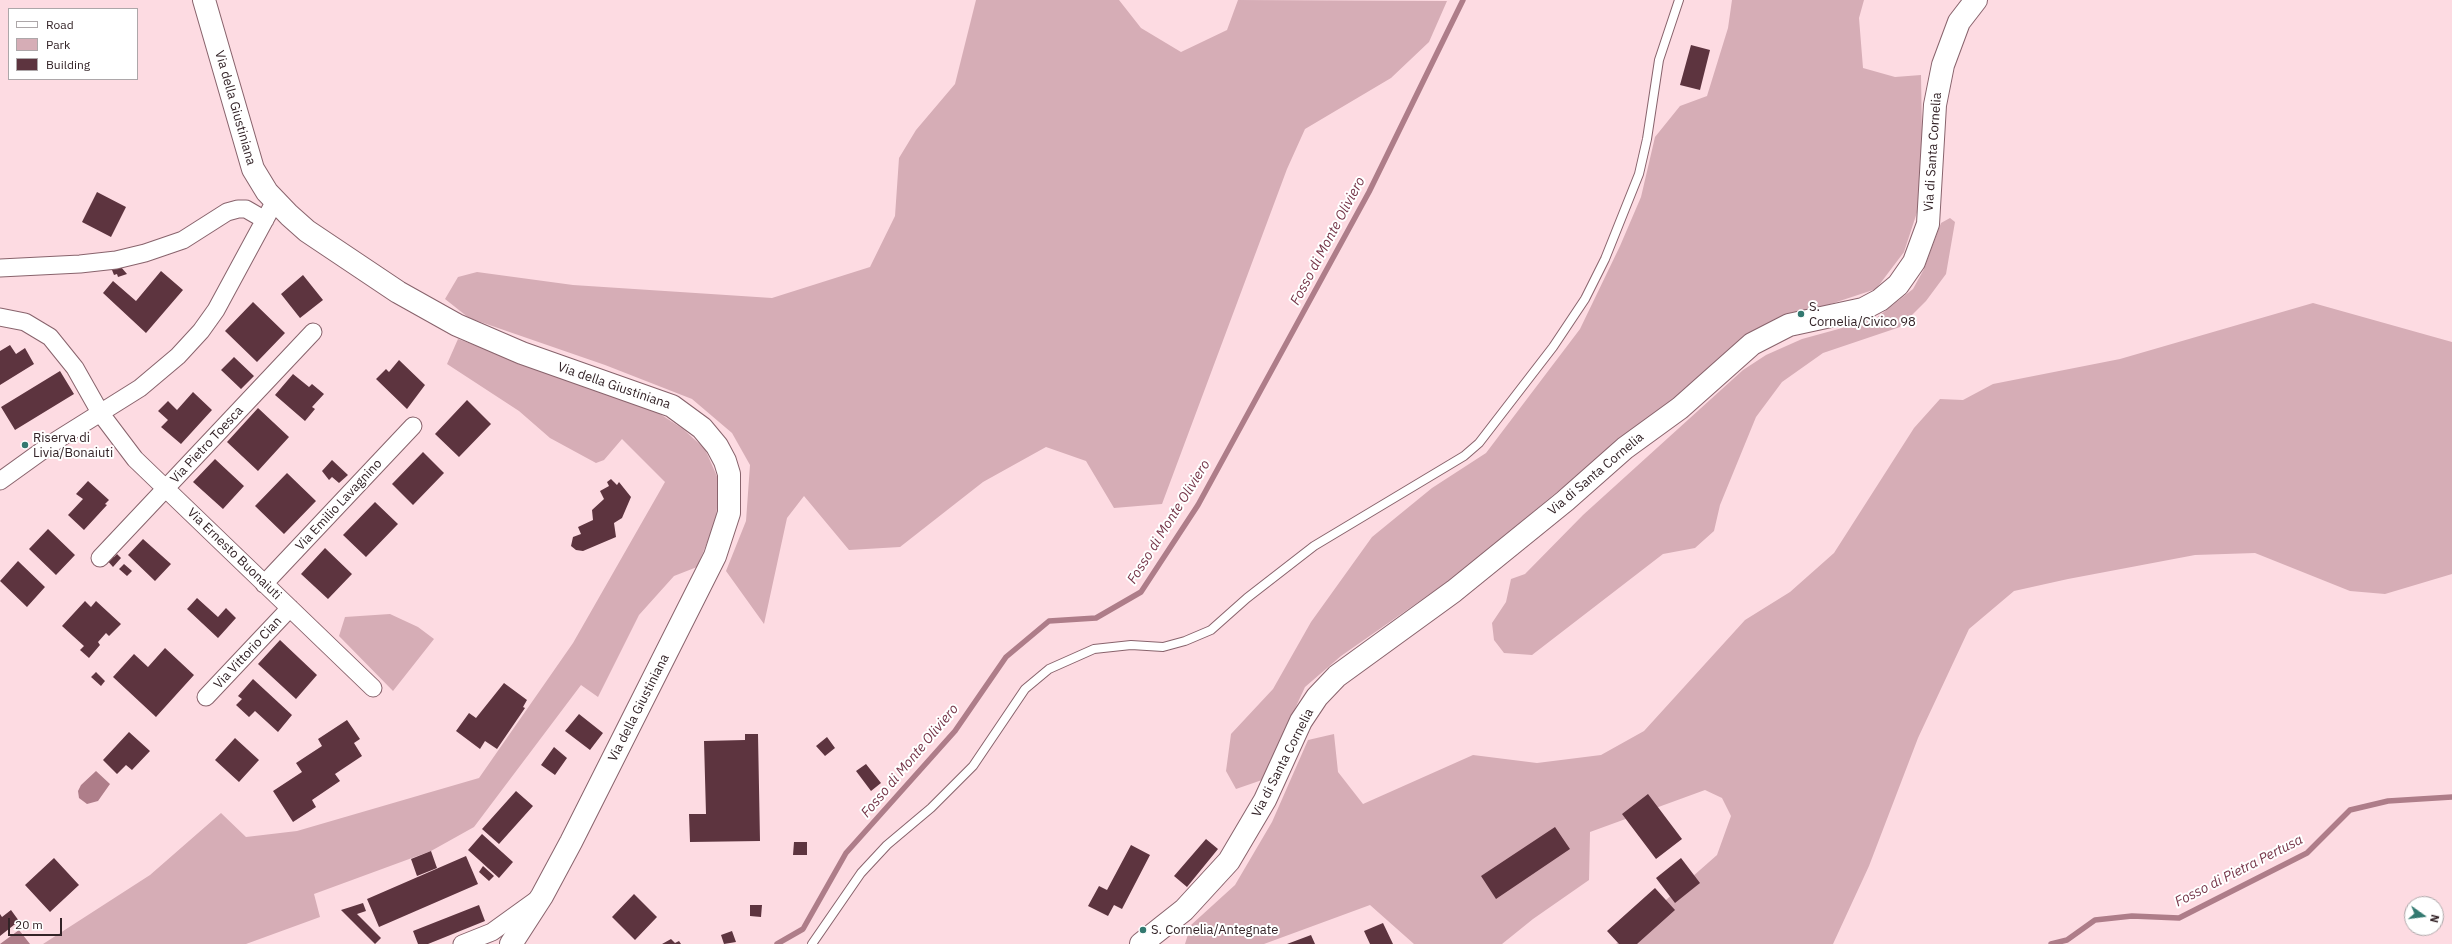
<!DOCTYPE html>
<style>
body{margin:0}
#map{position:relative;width:2452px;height:944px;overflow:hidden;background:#fddbe2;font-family:"IBM Plex Sans",sans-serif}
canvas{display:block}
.legend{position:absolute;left:8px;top:8px;width:130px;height:72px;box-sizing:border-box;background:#fff;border:1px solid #ada7a9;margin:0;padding:5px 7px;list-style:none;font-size:12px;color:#332327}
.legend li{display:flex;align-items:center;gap:8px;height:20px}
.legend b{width:20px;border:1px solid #ada7a9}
.north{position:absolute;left:2404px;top:896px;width:40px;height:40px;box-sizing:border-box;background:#fff;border:1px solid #ada7a9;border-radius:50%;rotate:104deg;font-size:11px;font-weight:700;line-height:16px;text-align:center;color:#332327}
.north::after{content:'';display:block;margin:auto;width:14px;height:18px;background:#337970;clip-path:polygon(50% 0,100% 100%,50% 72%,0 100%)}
.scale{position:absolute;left:8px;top:918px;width:54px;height:18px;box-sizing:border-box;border:2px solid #332327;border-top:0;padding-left:5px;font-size:12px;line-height:14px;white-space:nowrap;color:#332327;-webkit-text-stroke:3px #fff;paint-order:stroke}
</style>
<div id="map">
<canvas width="2452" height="944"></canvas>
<ul class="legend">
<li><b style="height:5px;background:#fff"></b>Road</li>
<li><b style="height:11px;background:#d6adb6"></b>Park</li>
<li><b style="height:11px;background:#5d343f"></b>Building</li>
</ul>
<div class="north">N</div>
<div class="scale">20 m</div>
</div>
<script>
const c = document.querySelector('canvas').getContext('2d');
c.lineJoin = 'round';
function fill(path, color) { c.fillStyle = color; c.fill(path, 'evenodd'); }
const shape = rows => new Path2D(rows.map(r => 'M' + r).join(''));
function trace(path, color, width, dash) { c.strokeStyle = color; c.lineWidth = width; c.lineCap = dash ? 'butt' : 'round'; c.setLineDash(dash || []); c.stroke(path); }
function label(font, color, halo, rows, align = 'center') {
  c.font = font + ' "IBM Plex Sans",sans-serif'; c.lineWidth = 4; c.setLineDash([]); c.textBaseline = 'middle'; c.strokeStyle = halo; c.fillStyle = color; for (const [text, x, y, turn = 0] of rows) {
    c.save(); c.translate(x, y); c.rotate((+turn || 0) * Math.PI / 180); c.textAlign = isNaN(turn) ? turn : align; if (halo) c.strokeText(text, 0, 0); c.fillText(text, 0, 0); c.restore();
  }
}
fill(shape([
 [976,0,1119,0,1141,28,1181,52,1227,30,1238,0,1447,1,1429,42,1391,78,1305,129,1287,169,1162,504,1114,508,1086,461,1046,447,983,482,900,547,849,550,804,496,787,518,764,624,726,571,746,521,750,465,732,433,692,399,605,365,469,318,445,299,458,277,477,272,573,285,772,298,870,267,895,216,899,158,916,130,955,84],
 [1732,0,1864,0,1859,18,1863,68,1895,77,1921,75,1923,194,1904,252,1876,289,1758,328,1727,352,1673,401,1552,496,1457,575,1341,656,1305,687,1262,780,1236,789,1226,771,1231,734,1273,689,1311,622,1372,537,1432,488,1486,453,1580,329,1620,246,1641,197,1655,137,1680,106,1707,96,1728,28],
 [1950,218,1955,222,1946,274,1926,301,1900,327,1823,353,1782,382,1756,417,1720,505,1714,531,1695,548,1663,554,1532,655,1504,653,1494,640,1492,623,1506,602,1511,579,1525,574,1583,515,1743,370,1766,355,1802,339,1875,319,1913,289,1924,269,1941,223],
 [2313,303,2452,342,2452,574,2385,594,2350,591,2255,553,2195,555,2068,579,2014,591,1969,629,1918,738,1869,866,1833,944,1616,944,1717,855,1731,816,1722,798,1705,790,1590,832,1589,880,1533,919,1502,944,1414,944,1370,905,1264,944,1185,944,1191,925,1235,885,1272,822,1308,740,1334,734,1338,772,1363,804,1473,755,1537,763,1601,755,1644,731,1745,620,1790,592,1834,553,1914,428,1940,399,1963,400,1993,384,2120,359],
 [458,339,561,377,651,408,683,429,705,449,719,481,716,521,697,567,674,576,639,615,598,697,581,685,474,827,431,851,314,894,320,917,246,944,43,944,150,875,221,813,246,837,297,831,479,778,573,643,665,482,622,439,604,460,596,463,550,438,519,411,447,364],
 [390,614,418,627,434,639,393,691,339,636,345,617]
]), '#d6adb6');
fill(shape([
 [96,771,110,784,98,801,87,804,79,798,78,791,81,785],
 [19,930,30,944,0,944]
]), '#ae7d89');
trace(shape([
 [777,944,803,929,846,853,955,731,1006,657,1049,621,1096,618,1141,592,1198,505,1369,192,1463,0],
 [2051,944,2067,940,2095,920,2132,916,2179,918,2307,853,2350,810,2388,801,2452,797]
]), '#ae7d89', 5.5);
fill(shape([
 [1691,45,1710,50,1700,90,1680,85],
 [97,192,126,207,111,237,82,222],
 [121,267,127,274,118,277,117,274,114,275,112,270],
 [161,271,183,290,146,333,103,293,113,281,136,301],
 [303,275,323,300,300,318,281,294],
 [253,302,285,333,257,362,225,331],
 [10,345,16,354,25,348,34,364,0,385,0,351],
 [234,357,254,376,241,389,221,370],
 [399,360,425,385,407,409,376,379,386,369,389,372],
 [60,371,74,394,15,430,1,407],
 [293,374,309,387,312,384,324,394,312,407,315,409,305,421,275,395],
 [193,392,212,410,181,444,161,427,168,420,158,411,168,401,177,410],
 [467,400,491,424,459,457,435,434],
 [258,408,289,437,258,471,227,442],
 [423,452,444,473,413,505,392,484],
 [215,459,244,486,223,509,193,482],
 [332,460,348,475,339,483,332,477,329,480,322,471],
 [287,473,316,501,284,534,255,506],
 [611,479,617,485,619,482,631,497,622,518,614,523,616,537,583,551,576,550,571,546,573,537,581,534,578,527,593,520,592,510,604,499,600,491,609,486,607,482],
 [88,481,109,500,105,504,107,505,84,530,68,515,83,499,76,494],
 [375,502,398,524,366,557,343,535],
 [48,529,75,555,56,575,29,549],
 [143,539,171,564,155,581,128,555],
 [325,548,352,574,328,599,301,574],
 [110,554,114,557,117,554,121,558,113,567,106,559],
 [18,561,45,587,27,607,0,581],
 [124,564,132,571,127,576,119,569],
 [197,598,218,617,226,608,236,618,218,638,187,609],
 [85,601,91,607,96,601,121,624,109,636,106,633,98,642,100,645,89,658,80,650,84,646,62,626],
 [280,640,317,675,296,699,258,664],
 [165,648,194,675,156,717,113,677,134,654,148,667],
 [96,672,105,681,101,686,91,677],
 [253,679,292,715,278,732,255,711,249,717,236,705,242,699,238,696],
 [504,683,527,700,523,707,525,708,497,749,485,741,480,749,456,731,469,713,476,718],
 [579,714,603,733,590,750,565,731],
 [347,720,360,739,354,743,362,756,335,774,340,781,312,800,316,807,293,822,273,791,302,772,296,763,322,746,318,739],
 [129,732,150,751,132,770,126,765,117,774,103,760],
 [745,734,758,734,760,841,690,842,689,814,706,814,704,741,745,740],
 [827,737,835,748,825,756,816,746],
 [235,738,259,760,239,782,215,760],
 [554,747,567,758,555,775,541,765],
 [866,764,881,783,871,791,856,771],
 [516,791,533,806,499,844,482,829],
 [1648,794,1682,839,1656,859,1622,814],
 [1555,827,1570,849,1496,899,1481,876],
 [482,834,513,862,499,878,468,850],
 [1206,839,1218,849,1187,887,1174,876],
 [794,842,807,842,807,855,793,855],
 [1131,845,1150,855,1122,909,1114,905,1108,916,1088,906,1099,886,1107,890],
 [431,851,437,868,417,876,411,859],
 [466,856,478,884,379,927,367,899],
 [54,858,79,885,50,912,25,885],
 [1681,858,1700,883,1675,903,1656,878],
 [483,866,494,876,489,881,479,872],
 [1655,888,1675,910,1637,944,1619,944,1607,931],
 [634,894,657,917,635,940,612,917],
 [363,903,366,911,357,914,381,938,375,944,341,910],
 [479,905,485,921,428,944,418,944,413,931],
 [750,905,762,905,761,917,750,916],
 [11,910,19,921,0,936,0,914,2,917],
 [1383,923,1393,944,1370,944,1364,931],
 [732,931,736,942,724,944,721,935],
 [1311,935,1315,944,1287,944],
 [671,939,675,943,679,941,681,944,662,944]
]), '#5d343f');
const lane = shape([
 [812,944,861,873,887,845,931,808,973,766,1025,689,1049,669,1094,649,1131,645,1163,647,1185,641,1211,630,1247,598,1314,546,1464,456,1479,443,1553,347,1585,299,1605,259,1639,174,1647,139,1659,60,1679,0]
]);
const street = shape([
 [0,268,80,264,116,260,145,253,183,240,227,212,238,209,246,209,265,220],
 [0,317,25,322,50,337,75,368,101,414,135,459,373,688],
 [0,481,57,440,140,388,178,356,201,331,216,310,275,201],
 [100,558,313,332],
 [264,584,413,426],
 [206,697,290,608],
 [462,944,492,932,535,901]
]);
const secondary = shape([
 [204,0,253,169,267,192,289,215,307,231,398,292,457,325,522,353,672,406,702,428,717,446,725,461,729,474,729,513,715,556,571,842,542,896,511,944],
 [1141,944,1184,910,1229,861,1265,800,1301,721,1317,697,1337,676,1454,591,1565,501,1625,448,1680,408,1752,344,1789,325,1863,309,1880,300,1898,285,1914,262,1928,224,1935,105,1943,65,1959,22,1976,0]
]);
trace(lane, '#88636c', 10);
trace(street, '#88636c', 19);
trace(secondary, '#88636c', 24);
trace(lane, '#fff', 8);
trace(street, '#fff', 17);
trace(secondary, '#fff', 22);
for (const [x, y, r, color] of [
 [1801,314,4,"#337970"],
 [25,445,4,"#337970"],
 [1143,930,4,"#337970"]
]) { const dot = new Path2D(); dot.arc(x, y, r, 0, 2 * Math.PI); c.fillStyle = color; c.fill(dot); trace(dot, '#fff', 1.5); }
label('13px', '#332327', '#fff', [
 ["Via della Giustiniana",235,108,74],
 ["Via di Santa Cornelia",1933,152,-86],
 ["Via della Giustiniana",614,386,19],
 ["Via Pietro Toesca",207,445,-47],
 ["Via di Santa Cornelia",1596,474,-40],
 ["Via Emilio Lavagnino",339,505,-47],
 ["Via Ernesto Buonaiuti",234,554,44],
 ["Via Vittorio Cian",248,653,-47],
 ["Via della Giustiniana",639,708,-63],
 ["Via di Santa Cornelia",1283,763,-63]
]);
label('13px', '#332327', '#fff', [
 ["S.",1809,307],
 ["Cornelia/Civico 98",1809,322],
 ["Riserva di",33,438],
 ["Livia/Bonaiuti",33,453],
 ["S. Cornelia/Antegnate",1151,930]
], 'left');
label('italic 14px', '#763649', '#fff', [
 ["Fosso di Monte Oliviero",1328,241,-62],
 ["Fosso di Monte Oliviero",1169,522,-58],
 ["Fosso di Monte Oliviero",910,761,-50],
 ["Fosso di Pietra Pertusa",2239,871,-27]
]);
</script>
